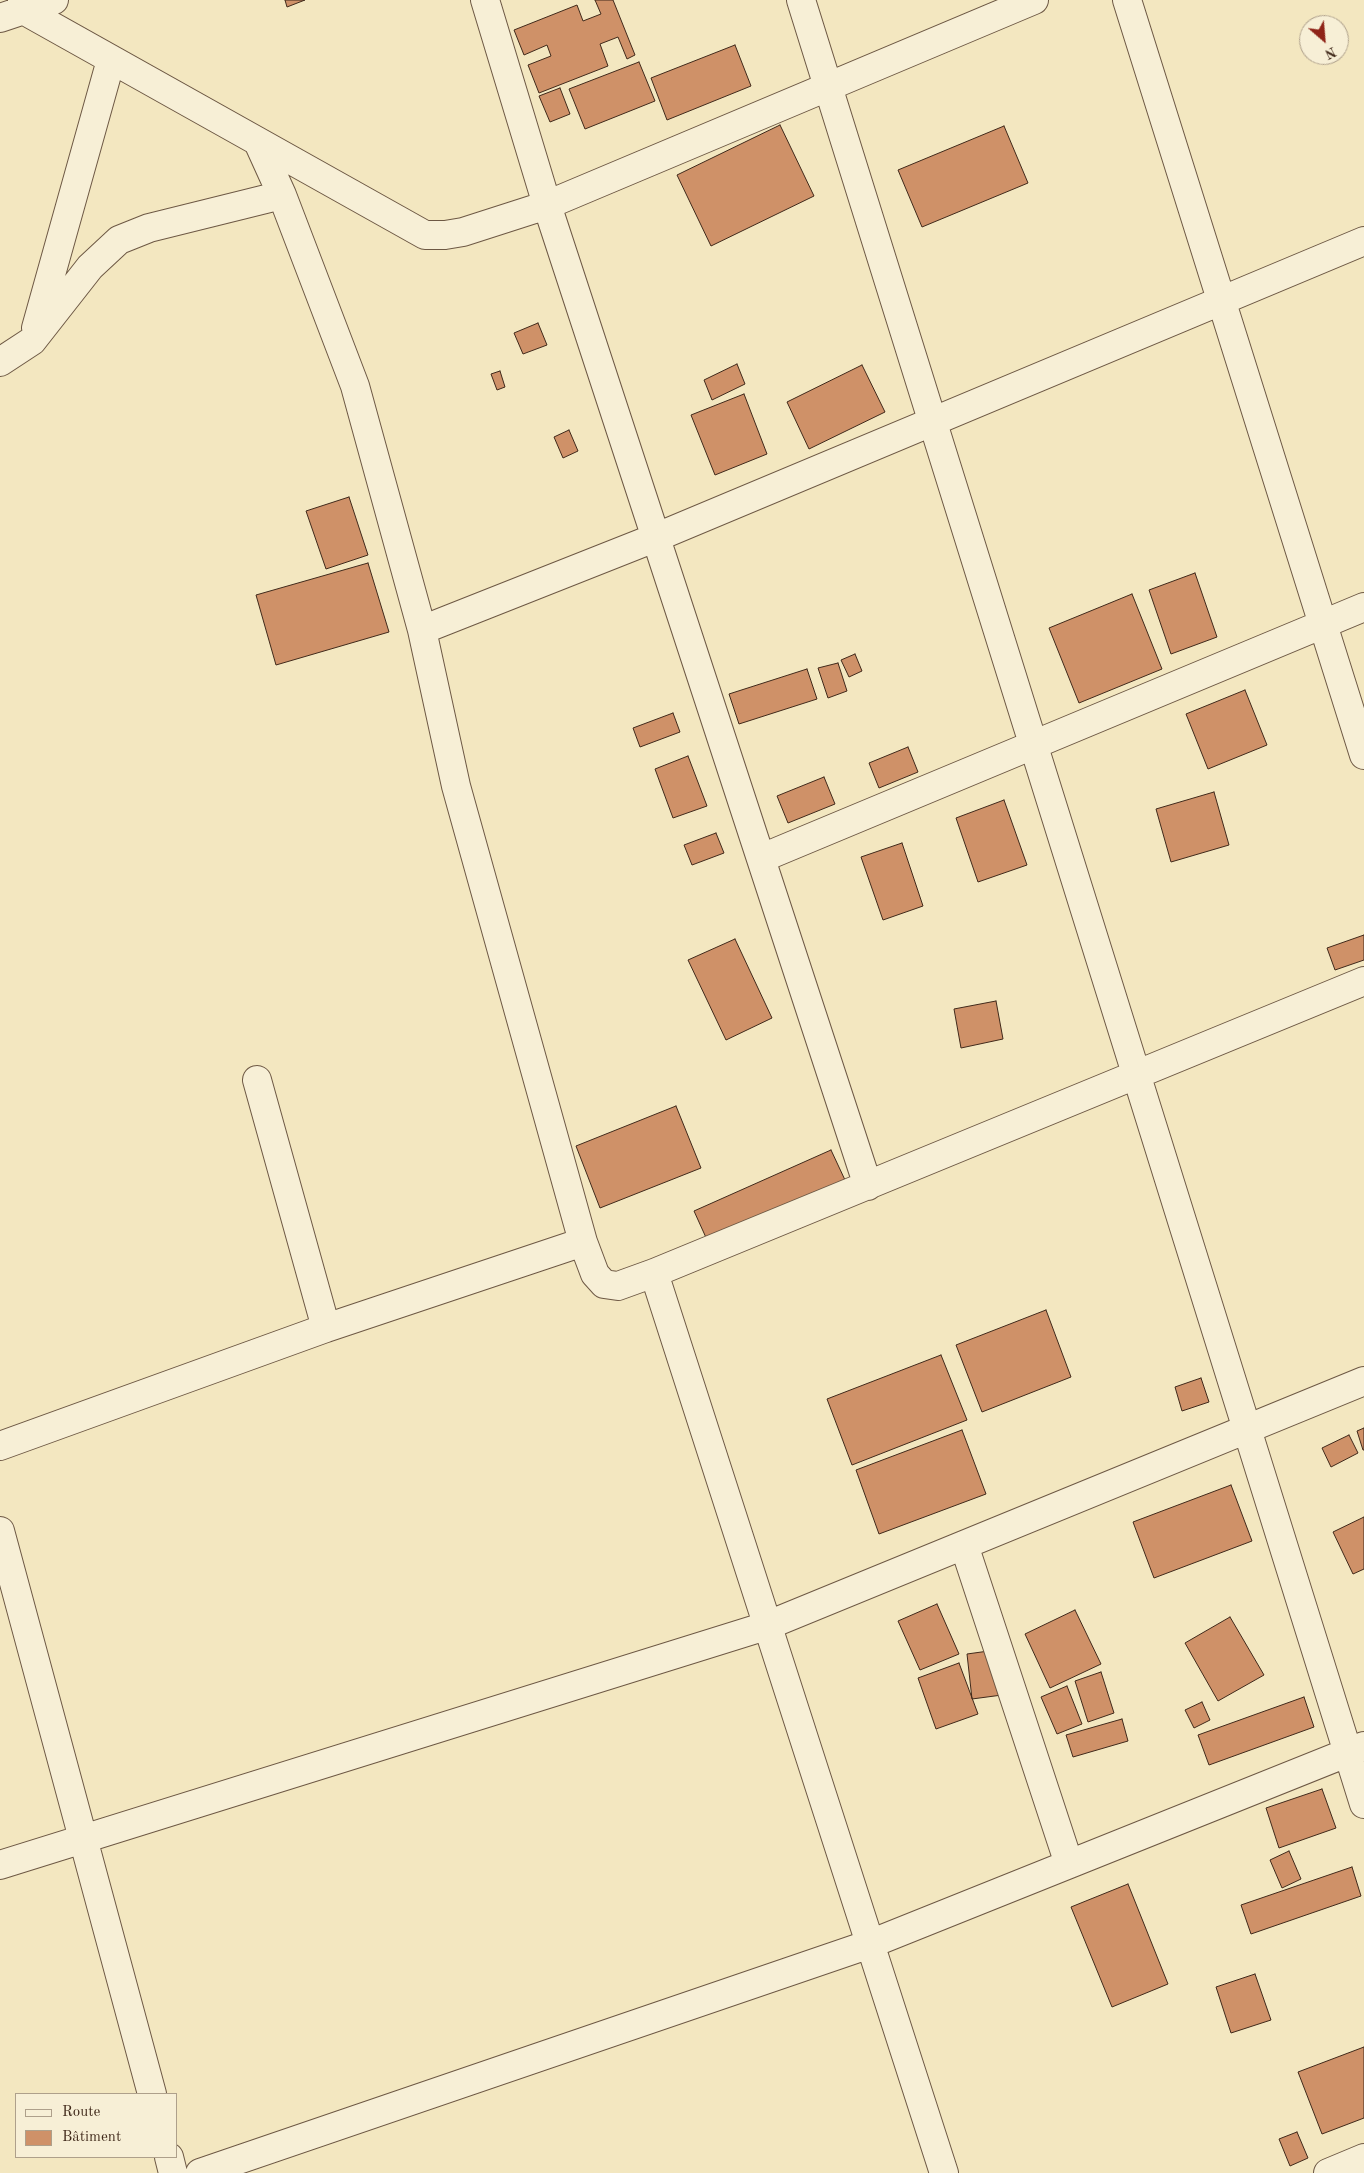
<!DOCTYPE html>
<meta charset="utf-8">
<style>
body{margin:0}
#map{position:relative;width:1364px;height:2173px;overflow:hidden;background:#f3e7c0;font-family:"Old Standard TT",serif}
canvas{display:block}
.legend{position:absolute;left:15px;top:2093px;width:162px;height:65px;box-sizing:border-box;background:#f7efd6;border:1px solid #aea08b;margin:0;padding:6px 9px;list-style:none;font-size:15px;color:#40291a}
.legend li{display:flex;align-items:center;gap:10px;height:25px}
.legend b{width:25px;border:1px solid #aea08b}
.north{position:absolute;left:1299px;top:15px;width:50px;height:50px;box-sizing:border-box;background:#f7efd6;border:1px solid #aea08b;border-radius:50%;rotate:153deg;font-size:14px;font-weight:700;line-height:20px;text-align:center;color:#40291a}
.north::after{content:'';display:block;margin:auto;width:18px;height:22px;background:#8f2418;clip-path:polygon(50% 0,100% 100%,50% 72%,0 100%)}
</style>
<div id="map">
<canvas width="1364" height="2173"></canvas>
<ul class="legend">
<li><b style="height:6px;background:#f7efd6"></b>Route</li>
<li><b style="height:14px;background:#cf9168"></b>Bâtiment</li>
</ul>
<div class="north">N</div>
</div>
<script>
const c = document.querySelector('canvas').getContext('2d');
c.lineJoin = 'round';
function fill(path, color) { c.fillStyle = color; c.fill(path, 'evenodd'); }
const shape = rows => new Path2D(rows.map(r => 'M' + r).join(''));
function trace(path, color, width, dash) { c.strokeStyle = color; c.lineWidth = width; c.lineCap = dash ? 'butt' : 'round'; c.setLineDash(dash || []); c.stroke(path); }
const building = shape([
 [285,0,305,0,287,7,285,0],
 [595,0,613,0,635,55,627,59,618,37,600,44,608,66,539,93,528,65,551,56,547,45,524,55,514,30,577,5,583,21,601,14,595,0],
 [735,45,751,86,667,120,651,78,735,45],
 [639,62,655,101,585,129,569,89,639,62],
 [560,88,570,114,550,122,539,96,560,88],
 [780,125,814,196,711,246,677,175,780,125],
 [1004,126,1028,183,922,227,898,170,1004,126],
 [538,323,547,345,523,354,514,333,538,323],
 [737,364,745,384,712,400,704,380,737,364],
 [862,365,885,412,809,449,787,402,862,365],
 [500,371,505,387,497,390,491,374,500,371],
 [744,394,767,454,715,475,691,415,744,394],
 [569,430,578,451,563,458,554,437,569,430],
 [349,497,368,555,326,569,306,511,349,497],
 [368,563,389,632,276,665,256,595,368,563],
 [1195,573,1217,637,1171,654,1149,590,1195,573],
 [1132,594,1162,669,1079,703,1049,628,1132,594],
 [855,654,862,671,849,677,841,660,855,654],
 [838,663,847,691,828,698,818,668,838,663],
 [807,669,817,699,739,724,729,694,807,669],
 [1245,690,1267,745,1208,769,1186,714,1245,690],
 [673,713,680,732,640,747,633,728,673,713],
 [908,747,918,772,879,788,869,763,908,747],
 [688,756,707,806,673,818,655,769,688,756],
 [824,777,835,804,788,823,777,796,824,777],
 [1214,792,1229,845,1171,862,1156,809,1214,792],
 [1004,800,1027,865,978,882,956,818,1004,800],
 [716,833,724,853,692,865,684,845,716,833],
 [902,843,923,906,883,920,861,857,902,843],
 [1364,935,1364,960,1335,970,1327,948,1364,935],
 [735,939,772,1018,726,1040,688,960,735,939],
 [996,1001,1003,1039,961,1048,954,1009,996,1001],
 [676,1106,701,1168,600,1208,576,1146,676,1106],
 [831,1150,845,1180,708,1242,694,1211,831,1150],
 [1046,1310,1071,1377,982,1412,956,1345,1046,1310],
 [941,1355,967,1420,852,1465,827,1399,941,1355],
 [1201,1378,1209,1402,1182,1411,1175,1387,1201,1378],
 [1364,1428,1364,1450,1363,1450,1357,1431,1364,1428],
 [962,1430,986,1494,879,1534,856,1470,962,1430],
 [1349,1435,1358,1453,1331,1467,1322,1448,1349,1435],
 [1231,1485,1252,1541,1154,1578,1133,1522,1231,1485],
 [1364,1517,1364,1569,1353,1574,1333,1532,1364,1517],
 [937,1604,959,1654,920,1670,898,1621,937,1604],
 [1075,1610,1101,1664,1050,1688,1025,1634,1075,1610],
 [1230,1617,1264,1675,1218,1701,1185,1643,1230,1617],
 [996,1650,1002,1695,972,1699,967,1654,996,1650],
 [959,1663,978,1714,936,1729,918,1678,959,1663],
 [1101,1672,1114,1713,1088,1722,1075,1681,1101,1672],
 [1067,1686,1082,1724,1057,1734,1041,1697,1067,1686],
 [1304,1697,1314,1727,1209,1765,1198,1735,1304,1697],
 [1202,1702,1210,1720,1194,1728,1185,1710,1202,1702],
 [1122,1719,1128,1741,1073,1757,1066,1735,1122,1719],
 [1322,1789,1336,1828,1279,1848,1266,1808,1322,1789],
 [1289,1851,1301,1879,1282,1888,1270,1860,1289,1851],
 [1352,1867,1361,1896,1251,1934,1241,1905,1352,1867],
 [1128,1884,1168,1984,1112,2007,1071,1907,1128,1884],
 [1255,1974,1271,2020,1231,2033,1216,1987,1255,1974],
 [1364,2047,1364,2118,1322,2134,1298,2072,1364,2047],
 [1297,2132,1308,2158,1290,2166,1279,2139,1297,2132]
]);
fill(building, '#cf9168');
trace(building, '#40291a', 1);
const minor = shape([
 [22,0,25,11,425,235,445,235,463,232,547,205,1034,0],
 [485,0,547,205,868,1186],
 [801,0,1364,1804],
 [1127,0,1364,755],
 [0,18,54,0],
 [258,142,282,195,355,386,422,630,456,786,583,1242,595,1274,604,1284,618,1286,654,1273,1364,981],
 [36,328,111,60],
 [0,362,32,341,90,267,119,240,149,228,282,195],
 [422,630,657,537,1364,241],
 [762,858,1364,607],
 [257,1080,326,1328],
 [654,1273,944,2173],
 [0,1446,326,1328,583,1242],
 [0,1531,152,2094],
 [964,1545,1069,1864],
 [0,1865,766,1626,1364,1381],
 [169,2157,173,2173],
 [200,2173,870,1944,1364,1746],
 [1328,2173,1364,2158]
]);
trace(minor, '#6d5844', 30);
trace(minor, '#f7efd6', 28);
</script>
